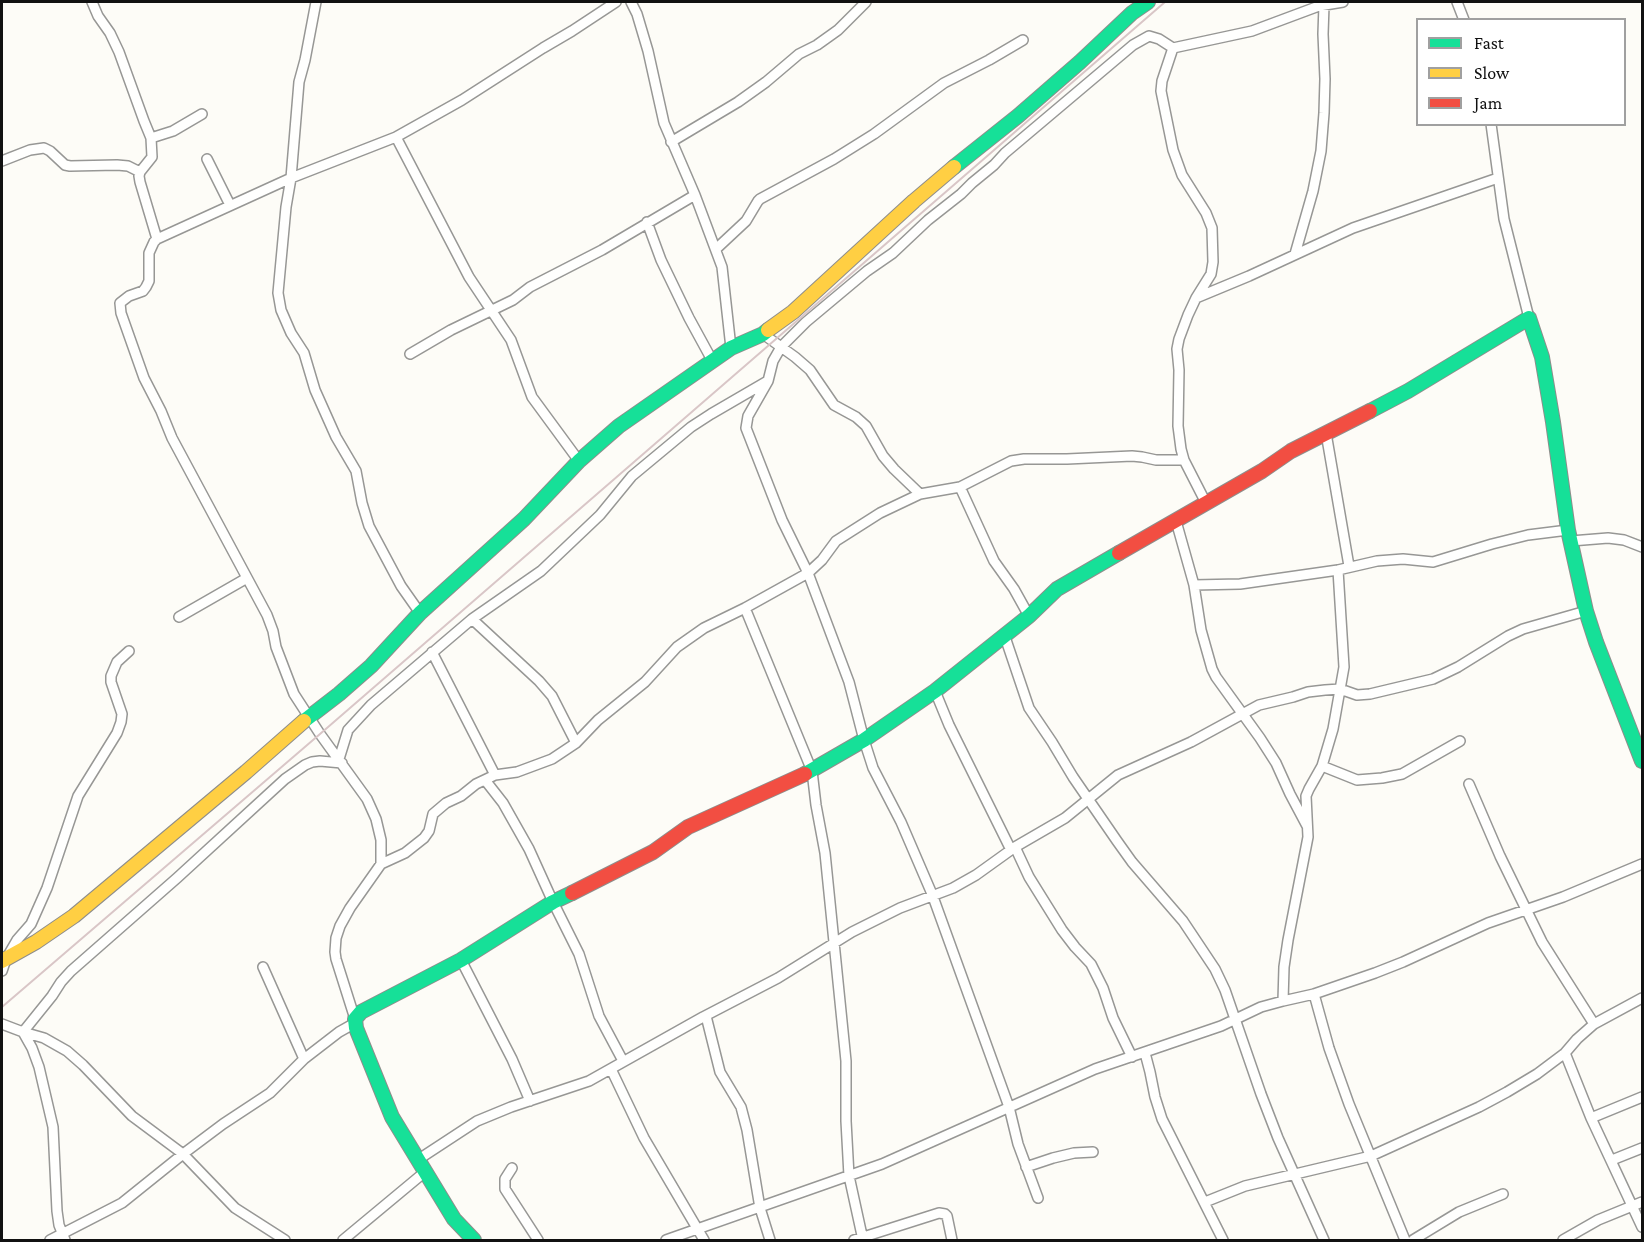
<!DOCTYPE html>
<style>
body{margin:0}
#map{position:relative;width:1644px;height:1242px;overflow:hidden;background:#fdfcf7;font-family:"Crimson Pro",serif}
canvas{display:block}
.frame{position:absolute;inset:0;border:3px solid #111;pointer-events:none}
.legend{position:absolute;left:1416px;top:18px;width:210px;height:108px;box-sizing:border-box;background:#fff;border:2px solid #a0a0a0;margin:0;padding:8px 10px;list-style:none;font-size:18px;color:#111}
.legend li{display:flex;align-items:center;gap:12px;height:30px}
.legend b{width:30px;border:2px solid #a0a0a0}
</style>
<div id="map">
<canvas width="1644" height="1242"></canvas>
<div class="frame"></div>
<ul class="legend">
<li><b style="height:8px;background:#16e098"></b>Fast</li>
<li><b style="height:8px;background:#ffcf43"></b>Slow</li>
<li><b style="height:8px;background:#f24e42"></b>Jam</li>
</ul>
</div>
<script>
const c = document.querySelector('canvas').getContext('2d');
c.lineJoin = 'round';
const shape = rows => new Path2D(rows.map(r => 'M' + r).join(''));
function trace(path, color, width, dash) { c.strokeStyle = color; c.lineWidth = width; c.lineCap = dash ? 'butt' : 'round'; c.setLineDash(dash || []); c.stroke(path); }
const street = shape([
 [92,2,98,16,110,33,119,52,144,121,151,138,152,157,140,172,139,176,140,182,157,239],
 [316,2,305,60,299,82,291,178,286,207,278,293,281,310,291,333,304,353,315,390,336,437,356,471,362,503,369,526,401,586,420,613],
 [631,2,637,14,648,51,664,123,695,195,722,267,731,348],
 [1457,2,1464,20],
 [1491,124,1504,219,1529,318],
 [396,137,469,277,511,340,532,397,579,461],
 [151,138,173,131,202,114],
 [671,142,738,102,766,82,799,54,817,45,838,30,866,2],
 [207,159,230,205],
 [2,161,30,150,44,148,50,151,65,165,70,166,117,165,128,166,140,172],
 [647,222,661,260,689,318,713,362],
 [716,249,746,221,758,201,760,199,834,159,874,134,944,83,989,60,1023,40],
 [1295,254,1313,191,1321,151,1324,113,1325,79,1323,34,1324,5],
 [1196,298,1249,276,1353,228,1498,178],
 [763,334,795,357,810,370,834,405,856,417,866,426,883,456,894,469,920,494],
 [410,354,451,330,513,300,530,287,602,250,695,195],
 [1326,433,1349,566],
 [960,487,994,561,1014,589,1029,616],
 [1206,503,1184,460,1181,449,1178,426,1179,370,1177,349,1179,339,1188,315,1196,298,1211,274,1213,262,1212,228,1206,213,1182,175,1173,150,1161,91,1162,81,1173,48,1252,31,1319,6,1343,2],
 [1176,521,1194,585,1201,630,1212,669,1216,677,1260,738,1276,763,1290,794,1307,826],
 [1571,541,1608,538,1624,540,1642,547],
 [1194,585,1240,584,1338,570,1377,561,1403,559,1433,562,1492,544,1528,535,1568,530],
 [745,608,812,771,816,805,825,853,846,1061,846,1121,849,1176,863,1240],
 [179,617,247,578],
 [472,619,539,681,552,696,576,743],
 [1005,637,1029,708,1052,742,1073,777,1117,841,1132,862,1183,921,1215,969,1225,990,1261,1094,1278,1138,1324,1240],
 [432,652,495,775],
 [935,691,949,725,1011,850],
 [339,759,348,730,371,705,472,619,541,571,600,515,632,476,691,427,711,414,766,382],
 [1322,766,1357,780,1382,778,1402,774,1460,741],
 [485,780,503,803,529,849,553,902,579,954,599,1016,623,1061],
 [1469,784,1500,856,1542,942,1594,1024],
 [1015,847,1029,877,1062,930,1075,947,1091,964,1103,988,1113,1018,1132,1057],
 [381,864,405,853,424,838,429,831,433,814,446,803,461,796,476,784,495,775,517,772,552,759,576,743,598,720,645,682,677,647,704,628,745,608,808,573,822,560,836,541,880,513,920,494,960,487,1011,461,1024,459,1067,459,1132,456,1142,457,1156,460,1184,460],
 [461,960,512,1059,530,1101],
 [263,967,304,1059],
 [2,971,6,959,17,940,31,924,47,888,78,796,117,733,121,722,122,714,111,682,111,676,117,662,129,651],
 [1314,994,1329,1048,1349,1104,1405,1240],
 [1283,1001,1284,967,1288,940,1308,837,1306,796,1309,789,1322,766,1333,729,1344,667,1338,570],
 [706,1016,720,1072,741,1107,747,1130,760,1208,770,1240],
 [355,1019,336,959,335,952,336,938,340,926,350,908,381,864,381,840,376,819,367,799,320,734,294,694,276,647,273,631,267,615,172,438,161,411,144,378,121,313,120,303,129,296,143,291,146,287,149,281,149,253,154,242,157,239,291,178,396,137,462,100,543,48,572,31,616,2],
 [2,1024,23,1032,44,1038,67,1051,83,1065,132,1116,183,1154,235,1208,285,1240],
 [1145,1053,1150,1072,1155,1097,1162,1119,1223,1240],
 [1565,1053,1591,1118,1642,1227],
 [611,1069,644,1138,704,1240],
 [1591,1118,1642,1097],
 [419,1159,477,1121,511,1107,589,1081,703,1017,778,978,852,932,900,908,953,888,976,875,1015,847,1065,818,1118,775,1191,742,1259,705,1293,697,1308,692,1325,690,1340,689,1357,695,1370,694,1433,679,1458,667,1508,636,1523,629,1586,611],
 [1612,1160,1642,1148],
 [1026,1167,1053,1158,1074,1153,1093,1152],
 [512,1168,505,1179,505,1189,538,1240],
 [1038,1198,1018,1144,1009,1107,932,894,901,822,873,768,864,740,849,682,808,573,782,520,746,428,748,416,768,381,773,361,781,347,806,322,867,271,893,253,928,220,961,194,972,183,994,165,1005,153,1133,45,1149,36,1159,39,1173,48],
 [1205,1202,1245,1186,1371,1156,1479,1107,1507,1092,1537,1074,1565,1053,1577,1039,1594,1024,1642,998],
 [50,1240,122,1203,183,1154,223,1124,270,1093,304,1059,339,1032,355,1023],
 [65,1240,59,1225,57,1211,53,1127,39,1067,32,1048,23,1032,52,996,61,982,71,971,177,878,285,779,305,765,312,762,320,761,342,763],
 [343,1240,426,1171],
 [666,1240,882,1164,1095,1069,1221,1026,1261,1007,1283,1001,1314,994,1375,973,1403,962,1488,923,1563,897,1642,864],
 [854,1240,939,1213,945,1214,947,1216,952,1240],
 [1413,1240,1459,1212,1503,1194],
 [1563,1240,1598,1220,1642,1202]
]);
const fast = shape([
 [954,167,1018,116,1080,62,1132,13,1148,2],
 [1370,411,1408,391,1529,318,1542,357,1553,422,1568,530,1586,611,1596,642,1642,761],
 [304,721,339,694,371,666,420,613,524,519,579,461,619,426,731,348,763,334,768,330],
 [805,774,864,740,935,691,1029,616,1057,589,1119,553],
 [474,1240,454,1219,392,1117,356,1028,355,1019,361,1012,461,960,553,902,572,893]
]);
const slow = shape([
 [768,330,793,312,914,201,954,167],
 [2,961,36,942,74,916,246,772,304,721]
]);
const jam = shape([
 [1119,553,1262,471,1291,451,1370,411],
 [572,893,653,852,688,827,805,774]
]);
trace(street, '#979795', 12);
trace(fast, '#8e8d8b', 16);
trace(slow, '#8e8d8b', 16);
trace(jam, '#8e8d8b', 16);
trace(street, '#fffffe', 9);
trace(fast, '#16e098', 14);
trace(slow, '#ffcf43', 14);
trace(jam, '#f24e42', 14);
trace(shape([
 [2,1007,320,734,1165,2]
]), '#d9c6c7', 2);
</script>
